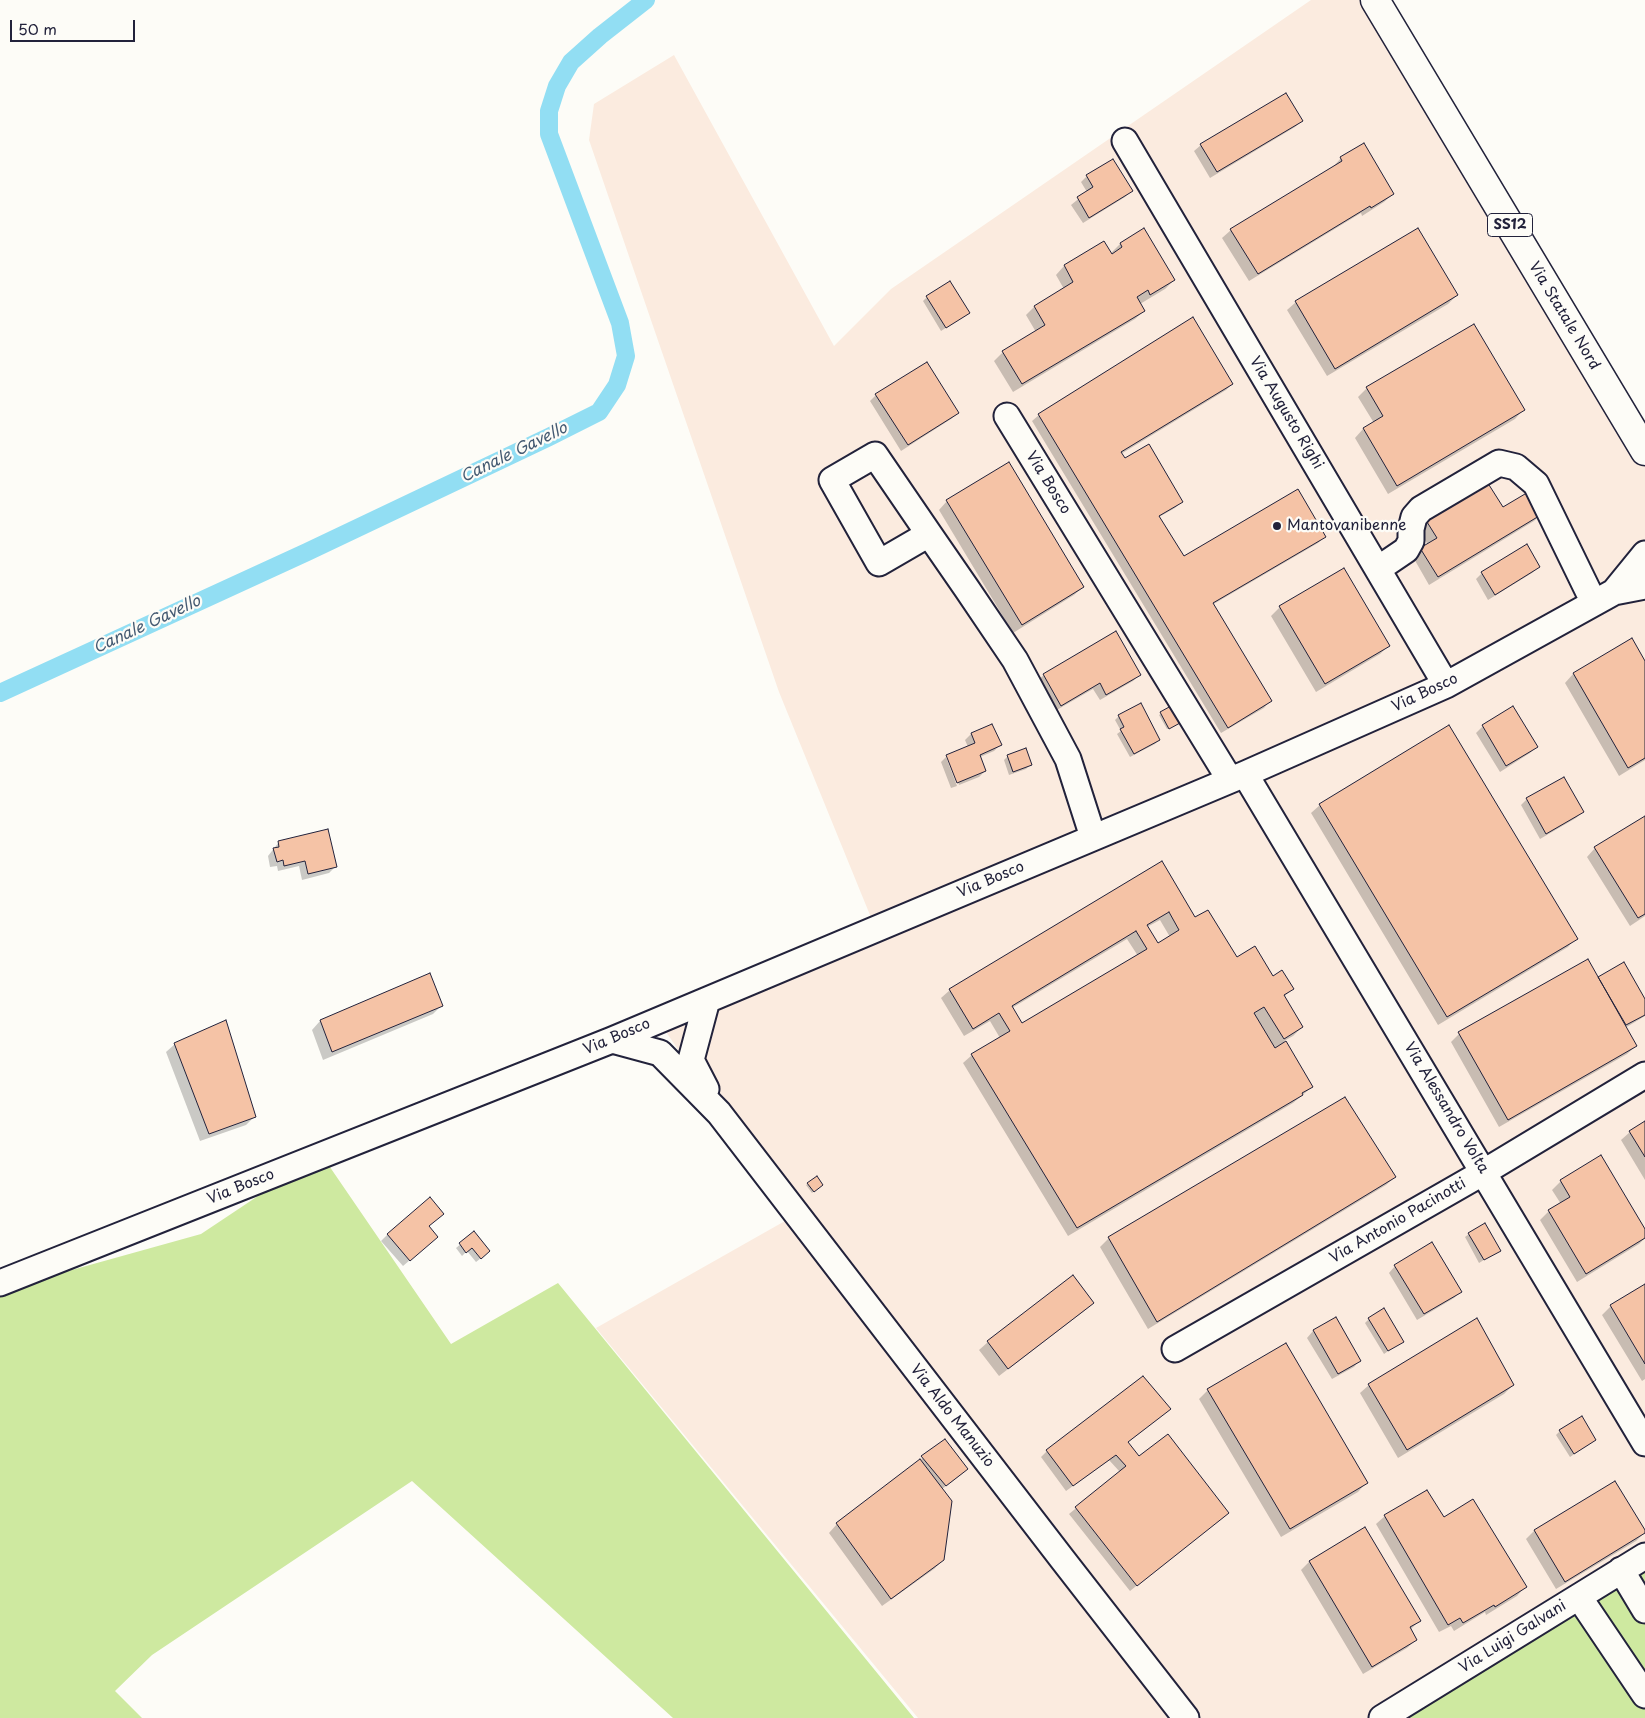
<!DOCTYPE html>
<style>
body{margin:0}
#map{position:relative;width:1645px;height:1718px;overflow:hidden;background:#fdfcf7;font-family:"Playpen Sans",sans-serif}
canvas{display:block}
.scale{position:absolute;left:10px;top:20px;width:125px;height:22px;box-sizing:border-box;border:2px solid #22223b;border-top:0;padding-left:6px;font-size:15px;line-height:18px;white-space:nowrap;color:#22223b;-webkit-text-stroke:4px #fdfcf7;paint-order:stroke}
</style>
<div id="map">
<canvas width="1645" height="1718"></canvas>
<div class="scale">50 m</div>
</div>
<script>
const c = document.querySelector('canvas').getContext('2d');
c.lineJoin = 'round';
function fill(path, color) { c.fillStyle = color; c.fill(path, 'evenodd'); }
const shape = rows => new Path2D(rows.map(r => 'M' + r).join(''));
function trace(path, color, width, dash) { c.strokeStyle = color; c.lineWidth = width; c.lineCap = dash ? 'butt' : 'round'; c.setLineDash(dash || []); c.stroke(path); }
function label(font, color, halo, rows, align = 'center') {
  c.font = font + ' "Playpen Sans",sans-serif'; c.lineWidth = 4.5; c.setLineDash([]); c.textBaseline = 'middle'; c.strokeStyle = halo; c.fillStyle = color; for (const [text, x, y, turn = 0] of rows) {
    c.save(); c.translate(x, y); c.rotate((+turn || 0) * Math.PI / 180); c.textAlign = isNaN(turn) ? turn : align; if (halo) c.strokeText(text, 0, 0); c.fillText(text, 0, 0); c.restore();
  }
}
fill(shape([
 [1311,0,1372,0,1645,429,1645,1569,1394,1718,918,1718,596,1328,792,1217,660,1023,872,920,779,692,589,140,594,104,674,55,834,346,891,289]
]), '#fbebdf');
fill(shape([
 [321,1154,451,1344,558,1283,914,1718,673,1718,412,1481,152,1655,115,1691,142,1718,0,1718,0,1290,201,1234],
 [1645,1569,1645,1718,1397,1718]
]), '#cee9a0');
fill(shape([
 [1302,121,1295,127,1210,178,1194,151,1201,145],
 [1341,158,1393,194,1384,202,1362,216,1361,213,1249,281,1222,238,1231,230,1333,168,1333,167],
 [1087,176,1131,191,1125,197,1083,223,1071,205,1087,192,1081,182],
 [1144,230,1174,280,1165,289,1140,304,1144,311,1135,319,1013,392,994,361,1003,352,1036,332,1026,315,1034,307,1064,289,1056,275,1064,266,1104,243,1110,254,1120,244],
 [1457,295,1448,304,1327,376,1287,310,1296,302],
 [927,297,964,316,941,331,923,301],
 [1232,384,1226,390,1121,454,1124,460,1181,502,1175,508,1159,517,1183,558,1324,537,1318,543,1212,605,1270,701,1264,708,1221,733,1032,421,1039,415],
 [1367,388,1523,410,1515,419,1388,494,1355,438,1363,429,1374,423,1358,397],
 [876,395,958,413,951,419,901,451,870,401],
 [947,501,1083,587,1074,595,1013,633,939,510],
 [1502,509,1542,513,1534,521,1429,585,1413,557,1428,545,1415,523],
 [1539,567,1532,573,1488,600,1476,579,1482,573],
 [1280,607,1389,645,1380,654,1316,692,1271,616],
 [1632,640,1645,663,1645,760,1619,776,1565,683,1573,674],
 [1140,674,1133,681,1100,700,1093,689,1055,711,1037,681,1044,675],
 [1170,708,1177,724,1167,729,1159,715],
 [1513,708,1536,747,1530,753,1500,772,1476,733,1483,726],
 [1119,716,1159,740,1155,744,1130,757,1117,734,1121,731,1115,720],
 [971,734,1000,745,994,751,980,757,985,771,979,777,959,785,948,757,946,757,957,786,951,788,941,762,947,756,968,747,965,740],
 [1008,756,1030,765,1026,769,1009,775,1004,760],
 [1527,799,1582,812,1576,818,1540,839,1521,805],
 [1320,805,1576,938,1568,947,1438,1025,1311,813],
 [1645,817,1645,916,1630,926,1587,857,1595,848],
 [279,842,335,867,329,873,302,880,299,866,278,871,277,866,270,867,268,856],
 [1162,863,1195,919,1236,959,1292,989,1284,997,1302,1027,1293,1036,1284,1041,1312,1087,1293,1103,1068,1236,963,1063,972,1055,1000,1038,990,1021,964,1036,941,998,950,990],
 [1160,920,1170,937,1157,945,1147,927],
 [1127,939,1138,956,1022,1025,1012,1008],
 [1598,979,1645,1001,1645,1016,1625,1028,1636,1046,1627,1054,1499,1127,1451,1042,1459,1034],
 [441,1006,433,1014,323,1060,312,1030,320,1021],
 [175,1044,255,1116,246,1125,200,1141,166,1052],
 [1345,1099,1395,1177,1386,1185,1148,1329,1100,1247,1109,1238],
 [1645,1123,1645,1180,1621,1140,1630,1132],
 [1561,1181,1645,1232,1645,1238,1639,1244,1577,1282,1540,1220,1549,1211,1561,1204,1552,1190],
 [808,1184,820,1186,812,1193,806,1185],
 [428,1227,430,1243,403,1266,381,1241,388,1234],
 [474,1233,485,1255,476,1262,467,1251,462,1256,456,1248],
 [1469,1234,1500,1250,1479,1263,1465,1237],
 [1395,1266,1460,1292,1454,1298,1417,1320,1389,1273],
 [1645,1286,1645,1379,1642,1381,1602,1315,1611,1306],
 [1093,1303,1084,1311,999,1376,979,1350,988,1342],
 [1335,1319,1360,1360,1354,1367,1332,1379,1307,1338,1313,1331],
 [1369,1319,1402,1341,1384,1354,1365,1323],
 [1369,1385,1513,1385,1504,1394,1398,1458,1360,1393],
 [1208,1390,1366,1483,1358,1492,1281,1537,1199,1399],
 [1170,1409,1127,1443,1139,1458,1227,1513,1130,1591,1069,1514,1120,1472,1109,1460,1066,1491,1041,1457,1047,1451],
 [1560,1431,1595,1440,1570,1457,1556,1435],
 [945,1441,963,1473,942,1489,943,1560,934,1569,882,1606,829,1533,837,1524],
 [1614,1482,1645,1532,1636,1541,1556,1589,1526,1539,1534,1531],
 [1385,1516,1443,1519,1525,1587,1517,1596,1486,1615,1485,1612,1454,1631,1451,1626,1439,1632,1376,1524],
 [1309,1562,1419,1621,1410,1630,1416,1640,1407,1648,1363,1674,1301,1570]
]), '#0003');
trace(shape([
 [0,693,307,552,549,437,599,412,617,385,626,356,620,323,549,134,549,111,557,86,571,62,600,36,646,0]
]), '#92def3', 18);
const building = shape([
 [1286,93,1303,121,1217,172,1200,144,1286,93],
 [1364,143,1394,194,1371,208,1370,206,1258,274,1230,229,1342,161,1340,157,1364,143],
 [1113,159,1133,191,1089,218,1077,197,1093,187,1086,175,1113,159],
 [1144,228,1175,280,1150,295,1148,290,1137,297,1145,311,1022,384,1002,351,1045,325,1034,306,1073,282,1064,265,1104,241,1112,254,1122,247,1120,243,1144,228],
 [1418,228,1458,295,1335,369,1295,301,1418,228],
 [950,281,970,313,946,328,926,296,950,281],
 [1193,317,1233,384,1121,452,1125,458,1149,444,1183,502,1159,516,1184,556,1298,489,1326,537,1213,603,1272,701,1228,728,1038,414,1193,317],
 [1474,324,1525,410,1397,486,1363,428,1383,416,1366,387,1474,324],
 [927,362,959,413,908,445,875,394,927,362],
 [1009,462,1084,587,1022,625,946,500,1009,462],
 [1484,477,1503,507,1530,491,1544,513,1438,577,1420,548,1437,538,1422,514,1484,477],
 [1527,544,1540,567,1495,595,1481,572,1527,544],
 [1344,568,1390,646,1325,684,1279,606,1344,568],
 [1116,631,1141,675,1106,695,1100,683,1061,706,1043,674,1116,631],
 [1632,638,1645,661,1645,758,1628,768,1573,673,1632,638],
 [1141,703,1160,740,1134,754,1120,729,1124,727,1118,715,1141,703],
 [1171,706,1180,723,1169,729,1160,712,1171,706],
 [1513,706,1538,747,1506,766,1482,725,1513,706],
 [992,724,1002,745,980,755,986,771,957,783,946,755,975,743,971,733,992,724],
 [1449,725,1578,939,1447,1017,1319,804,1449,725],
 [1026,748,1032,765,1013,772,1007,755,1026,748],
 [1564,777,1584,812,1546,834,1526,798,1564,777],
 [1645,816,1645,914,1638,918,1594,847,1645,816],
 [328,829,337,867,308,874,305,861,284,866,283,860,277,862,273,848,279,847,278,841,328,829],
 [1162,861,1195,917,1208,910,1237,957,1255,946,1273,976,1282,970,1294,989,1284,995,1303,1027,1284,1039,1264,1007,1254,1013,1275,1048,1286,1041,1313,1087,1302,1093,1303,1095,1077,1228,971,1054,1010,1031,999,1013,973,1029,949,989,1162,861],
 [1169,912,1179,930,1158,943,1147,925,1169,912],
 [1136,931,1147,949,1022,1023,1012,1006,1136,931],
 [1588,959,1637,1046,1508,1120,1458,1032,1588,959],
 [1624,962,1645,999,1645,1015,1626,1025,1598,977,1624,962],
 [430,973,443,1006,332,1052,320,1020,430,973],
 [226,1020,256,1117,209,1134,174,1043,226,1020],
 [1345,1097,1396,1177,1157,1322,1108,1237,1345,1097],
 [1645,1121,1645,1157,1629,1131,1645,1121],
 [1601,1155,1645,1229,1645,1238,1586,1274,1548,1210,1570,1197,1560,1180,1601,1155],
 [817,1176,823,1185,814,1192,807,1183,817,1176],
 [430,1197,444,1214,429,1226,438,1237,410,1261,387,1234,430,1197],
 [1485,1223,1501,1251,1484,1260,1468,1233,1485,1223],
 [474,1231,490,1251,481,1259,472,1248,466,1253,459,1243,474,1231],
 [1432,1242,1462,1292,1424,1314,1394,1265,1432,1242],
 [1073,1275,1094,1303,1008,1369,987,1341,1073,1275],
 [1645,1284,1645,1364,1610,1305,1645,1284],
 [1384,1308,1404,1342,1388,1351,1368,1318,1384,1308],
 [1336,1317,1361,1361,1338,1374,1313,1330,1336,1317],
 [1477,1318,1514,1385,1407,1450,1368,1384,1477,1318],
 [1286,1343,1368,1483,1290,1529,1207,1389,1286,1343],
 [1143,1376,1171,1409,1128,1442,1139,1456,1168,1434,1229,1513,1137,1586,1075,1507,1126,1466,1116,1455,1073,1486,1046,1450,1143,1376],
 [1582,1416,1596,1440,1574,1454,1559,1430,1582,1416],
 [945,1439,968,1469,946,1486,921,1456,945,1439],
 [920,1459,952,1501,944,1560,891,1599,836,1523,920,1459],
 [1615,1481,1645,1530,1645,1533,1565,1582,1534,1530,1615,1481],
 [1427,1490,1444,1517,1473,1499,1527,1587,1495,1607,1494,1605,1463,1623,1460,1618,1448,1625,1384,1515,1427,1490],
 [1365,1527,1421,1621,1410,1627,1417,1640,1372,1667,1309,1561,1365,1527]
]);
fill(building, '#f5c3a6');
trace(building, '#22223b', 1);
const minor = shape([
 [1125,141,1446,685],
 [1007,416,1230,780],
 [929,534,879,563,832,480,875,455,929,534,967,589,1015,660,1068,759,1093,837],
 [1378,569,1406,550,1411,541,1411,529,1414,517,1421,509,1499,463,1516,467,1536,484,1594,603],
 [1614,592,1645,554],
 [1245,774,1645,1443],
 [612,1040,660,1053,719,1113,1063,1560,1186,1718],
 [706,1089,691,1060,707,1000],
 [0,1283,612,1040,1245,774,1446,685,1614,592,1645,586],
 [1175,1349,1484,1172,1645,1075],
 [1621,1570,1645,1610],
 [1579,1597,1645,1695],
 [1382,1718,1645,1556]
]);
const major = shape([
 [1375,0,1645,451]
]);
trace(minor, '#22223b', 29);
trace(major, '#22223b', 31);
trace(minor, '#fdfcf7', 25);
trace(major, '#fdfcf7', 28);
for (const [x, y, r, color] of [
 [1277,526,5,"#22223b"]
]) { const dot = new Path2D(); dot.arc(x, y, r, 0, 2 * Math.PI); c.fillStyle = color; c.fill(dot); trace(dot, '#fdfcf7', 2); }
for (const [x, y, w] of [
 [1510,225,45]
]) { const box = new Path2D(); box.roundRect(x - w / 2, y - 11.5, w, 23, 4); c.fillStyle = '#fdfcf7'; c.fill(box); trace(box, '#22223b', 1); }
label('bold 14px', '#22223b', null, [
 ["SS12",1510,225]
]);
label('15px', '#22223b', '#fdfcf7', [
 ["Via Statale Nord",1564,316,59],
 ["Via Augusto Righi",1286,413,59],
 ["Via Bosco",1048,483,58],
 ["Via Bosco",1425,693,-25],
 ["Via Bosco",991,880,-23],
 ["Via Bosco",617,1037,-23],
 ["Via Alessandro Volta",1446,1108,59],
 ["Via Bosco",241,1187,-22],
 ["Via Antonio Pacinotti",1398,1221,-30],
 ["Via Aldo Manuzio",952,1416,52],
 ["Via Luigi Galvani",1513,1637,-32]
]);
label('15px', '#22223b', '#fdfcf7', [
 ["Mantovanibenne",1287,526]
], 'left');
label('italic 16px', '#445a72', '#fdfcf7', [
 ["Canale Gavello",514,453,-26],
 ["Canale Gavello",147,625,-25]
]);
</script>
